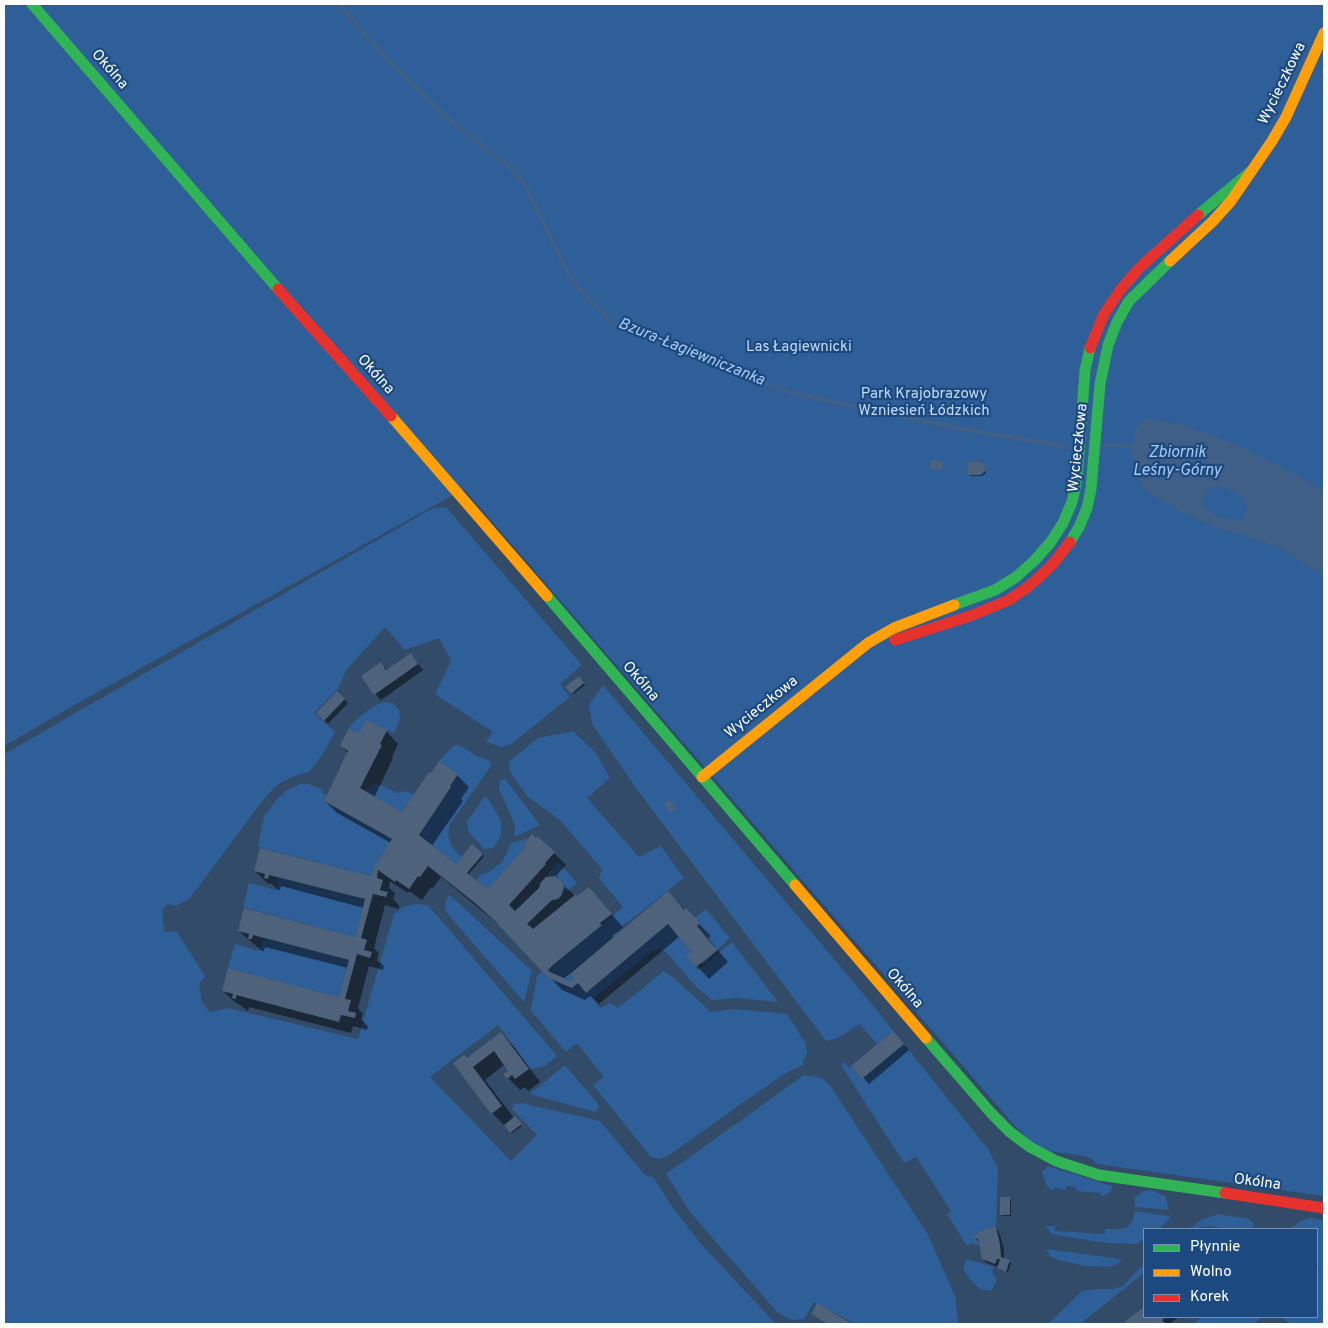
<!DOCTYPE html>
<meta charset="utf-8">
<style>
body{margin:0}
#map{position:relative;width:1328px;height:1328px;overflow:hidden;background:#324b69;font-family:Overpass,sans-serif}
canvas{display:block}
.frame{position:absolute;inset:0;border:5px solid #fff;pointer-events:none}
.legend{position:absolute;left:1143px;top:1228px;width:175px;height:90px;box-sizing:border-box;background:#1b4980;border:1px solid #7692b3;margin:0;padding:6px 9px;list-style:none;font-size:15px;color:#fff}
.legend li{display:flex;align-items:center;gap:10px;height:25px}
.legend b{width:25px;border:1px solid #7692b3}
</style>
<div id="map">
<canvas width="1328" height="1328"></canvas>
<div class="frame"></div>
<ul class="legend">
<li><b style="height:6px;background:#30b455"></b>Płynnie</li>
<li><b style="height:6px;background:#ff9f0a"></b>Wolno</li>
<li><b style="height:6px;background:#e5322d"></b>Korek</li>
</ul>
</div>
<script>
const c = document.querySelector('canvas').getContext('2d');
c.lineJoin = 'round';
function fill(path, color) { c.fillStyle = color; c.fill(path, 'evenodd'); }
const shape = rows => new Path2D(rows.map(r => 'M' + r).join(''));
function trace(path, color, width, dash) { c.strokeStyle = color; c.lineWidth = width; c.lineCap = dash ? 'butt' : 'round'; c.setLineDash(dash || []); c.stroke(path); }
function label(font, color, halo, rows, align = 'center') {
  c.font = font + ' Overpass,sans-serif'; c.lineWidth = 4.5; c.setLineDash([]); c.textBaseline = 'middle'; c.strokeStyle = halo; c.fillStyle = color; for (const [text, x, y, turn = 0] of rows) {
    c.save(); c.translate(x, y); c.rotate((+turn || 0) * Math.PI / 180); c.textAlign = isNaN(turn) ? turn : align; if (halo) c.strokeText(text, 0, 0); c.fillText(text, 0, 0); c.restore();
  }
}
fill(shape([
 [4,4,1324,4,1324,1196,1097,1164,1092,1159,1084,1156,1040,1150,1015,1126,464,489,78,703,4,746],
 [446,507,582,665,560,684,570,697,511,744,502,747,486,742,493,732,435,694,451,661,439,638,405,650,385,627,347,669,337,690,314,713,335,732,322,755,309,772,292,777,277,785,263,800,190,898,176,906,168,904,162,910,164,931,177,932,205,976,199,984,202,1002,210,1012,228,1008,358,1039,394,914,403,907,415,904,428,905,557,1056,545,1066,531,1069,498,1025,430,1077,511,1161,537,1135,512,1109,514,1104,521,1103,600,1121,645,1175,653,1177,673,1208,702,1245,776,1324,4,1324,4,754,433,508],
 [603,685,882,1016,893,1031,877,1044,860,1024,838,1038,826,1041,636,788,592,724,589,705],
 [385,702,393,703,399,710,400,719,394,733,387,730,357,733,348,729,357,719,374,706],
 [573,731,596,753,610,778,587,798,639,857,661,846,684,878,616,931,618,933,570,973,574,978,571,981,548,970,623,907,599,878,602,869,560,820,527,796,510,772,509,768,510,761,538,738],
 [458,745,477,756,490,761,491,766,450,824,448,834,452,847,461,857,456,864,419,835,451,788,450,786,458,774,439,761,453,746],
 [505,779,540,825,514,837,515,825,499,789,500,780],
 [375,783,398,793,407,791,414,794,402,812,365,791],
 [301,784,308,784,323,790,322,793,326,795,324,801,392,839,373,868,371,876,258,847,264,816,276,800,287,790],
 [484,797,487,797,501,821,501,836,493,848,484,849,468,831,467,822],
 [528,838,523,844,525,847,488,889,476,880,481,874,489,872,503,861,511,843],
 [558,862,577,883,561,896,564,887,562,882,555,876,544,878],
 [279,877,365,899,355,937,243,907,249,883,276,890],
 [448,896,451,896,532,971,524,1002,446,912,445,904],
 [706,909,730,938,717,950,697,926,700,923,695,918],
 [668,924,691,952,687,956,698,970,732,942,778,1002,737,998,712,1000,698,989,668,954,661,949,652,951,593,999,600,1008,610,1003,618,1008,664,971,675,979,711,1012,734,1009,787,1014,806,1044,807,1053,803,1061,803,1065,786,1073,748,1099,668,1156,659,1159,651,1157,593,1085,604,1077,577,1043,566,1052,531,1011,537,976,542,971,548,978,572,988,578,983,586,993],
 [264,938,349,960,339,997,228,968,235,944,259,951],
 [904,1044,988,1149,998,1169,996,1227,984,1229,978,1239,979,1246,972,1243,967,1246,947,1214,951,1211,916,1157,904,1163,841,1065,845,1062,849,1068,851,1066,862,1079],
 [565,1065,599,1105,598,1109,595,1112,530,1094],
 [804,1075,821,1078,830,1085,927,1233,955,1296,958,1320,957,1324,855,1324,814,1302,804,1319,791,1320,777,1312,690,1212,666,1174],
 [1048,1166,1112,1186,1111,1192,1101,1197,1101,1193,1076,1191,1076,1187,1066,1186,1066,1190,1055,1187,1054,1191,1048,1188,1042,1172],
 [1152,1190,1166,1197,1169,1210,1135,1207,1135,1197,1143,1191],
 [1135,1211,1169,1216,1170,1218,1159,1229,1144,1229,1144,1239,1136,1244,1107,1243,1067,1237,1052,1234,1046,1227,1046,1226,1055,1226,1055,1231,1105,1234,1105,1229,1123,1229,1128,1227,1133,1220],
 [1218,1214,1249,1219,1255,1226,1250,1229,1230,1229,1209,1226,1189,1229,1201,1220],
 [1311,1218,1324,1220,1324,1324,1290,1324,1282,1317,1317,1317,1317,1273,1320,1270,1317,1269,1317,1229,1289,1229,1302,1220],
 [1046,1249,1121,1259,1119,1263,1110,1267,1086,1266,1058,1260,1050,1256],
 [966,1259,994,1267,992,1272,997,1280,991,1291,980,1289,969,1278,963,1269],
 [1144,1265,1144,1273,1080,1324,1050,1324,1050,1322,1082,1291,1096,1289,1112,1289,1123,1286,1136,1272],
 [1202,1317,1258,1317,1260,1319,1252,1324,1193,1324]
]), '#2f5f98');
fill(shape([
 [1145,418,1188,426,1237,445,1299,476,1324,490,1324,577,1291,554,1263,541,1218,528,1184,514,1142,488,1131,453,1135,429],
 [1218,484,1243,497,1247,510,1242,519,1233,520,1216,516,1202,505,1206,492]
]), '#3f5f87');
fill(shape([
 [984,466,986,473,982,476,971,476,969,475],
 [411,655,423,670,381,700,375,694,381,664,388,670],
 [579,678,585,685,573,694,567,687],
 [337,693,348,703,328,724,318,713],
 [386,731,398,744,392,757,393,758,374,798,402,814,457,775,469,787,461,799,463,801,431,847,460,869,472,846,484,856,468,875,488,891,554,853,566,865,556,876,558,877,556,879,578,898,588,888,623,927,612,936,614,939,668,893,711,936,708,938,716,948,700,962,702,964,718,950,728,962,709,979,697,966,693,952,680,936,599,1004,590,996,585,1000,562,990,503,928,441,877,433,888,431,887,422,900,409,891,408,893,390,881,389,888,395,893,393,899,399,905,399,909,385,905,374,948,379,953,377,960,384,966,383,970,369,966,358,1008,363,1014,361,1019,368,1026,367,1030,353,1026,351,1033,249,1007,248,1011,240,1005,236,1003,223,991,340,999,348,968,265,947,264,951,262,951,239,931,355,938,364,908,281,886,280,890,278,890,272,884,267,883,255,871,371,878,391,843,337,813,325,801,348,753,341,746,360,735],
 [571,973,575,979,571,982,563,979],
 [500,1034,513,1046,540,1082,528,1091,525,1087,520,1090,505,1075,510,1071,505,1064,485,1080,514,1118,515,1118,522,1126,512,1133,492,1113,455,1063,467,1059],
 [899,1039,909,1050,869,1084,853,1066],
 [1010,1199,1011,1200,1011,1216,1002,1216,1001,1214],
 [996,1228,999,1232,1004,1249,1004,1259,1011,1263,1008,1272,1000,1270,999,1267,987,1263,983,1259,979,1242,975,1238],
 [1144,1309,1144,1317,1179,1317,1169,1324,1124,1324]
]), '#0007');
trace(shape([
 [339,4,384,56,446,117,517,173,526,187,569,275,584,294,613,323,720,366,792,393,957,428,1067,447],
 [1106,445,1137,446]
]), '#3f5f87', 4.5);
fill(shape([
 [931,460,943,462,942,470,930,469],
 [968,462,980,462,985,465,985,471,981,475,968,475],
 [411,653,418,664,374,695,361,676,381,662,386,670],
 [579,676,584,683,571,694,565,687],
 [337,691,345,699,324,721,316,713],
 [366,720,387,730,380,744,382,745,360,788,402,812,429,772,431,773,439,761,458,774,450,786,451,787,419,835,456,864,472,844,483,854,467,873,488,889,525,847,523,845,532,834,536,838,537,836,555,852,545,863,546,864,509,905,515,911,539,888,541,882,546,877,555,876,562,882,564,887,561,896,558,899,552,900,527,924,533,929,576,894,577,896,589,887,612,914,600,923,602,925,553,965,548,970,550,972,571,981,574,978,570,974,668,891,684,910,686,908,700,923,697,926,717,950,696,967,686,956,691,952,668,924,586,993,578,983,572,988,548,978,495,921,475,903,428,866,420,877,418,876,409,889,396,880,395,882,378,870,377,878,383,880,380,890,388,892,386,897,373,894,361,938,367,940,364,950,372,952,370,958,357,954,345,999,351,1000,348,1011,356,1013,355,1018,341,1015,339,1022,236,995,236,999,232,998,233,994,222,991,228,968,339,997,349,960,253,935,252,939,248,939,249,934,238,931,244,908,355,937,365,899,269,875,268,879,264,878,265,874,254,871,260,848,371,876,373,868,392,839,324,801,348,751,340,746,348,729,359,733],
 [669,800,676,809,671,813,664,804],
 [893,1031,904,1044,862,1079,851,1066],
 [501,1032,529,1069,515,1079,512,1075,507,1079,503,1074,508,1071,494,1051,473,1067,502,1106,491,1114,453,1063,464,1055,467,1058],
 [515,1116,522,1124,510,1133,504,1125],
 [1000,1197,1010,1197,1010,1215,1000,1215],
 [996,1227,1000,1244,1001,1257,1010,1260,1006,1272,997,1268,1000,1259,997,1259,995,1264,982,1259,978,1239,974,1239,973,1236,984,1229],
 [817,1303,852,1324,828,1324,811,1314],
 [1144,1307,1144,1317,1166,1317,1162,1320,1166,1324,1122,1324]
]), '#4e627b');
trace(shape([
 [32,4,278,289],
 [1198,215,1250,172],
 [1070,542,1079,527,1087,508,1091,489,1100,384,1108,345,1117,322,1129,301,1170,261],
 [547,596,795,885],
 [954,605,995,590,1016,577,1035,560,1050,543,1063,523,1072,502,1077,479,1085,370,1090,348],
 [926,1038,991,1113,1010,1132,1030,1147,1056,1161,1099,1175,1225,1193]
]), '#30b455', 11);
trace(shape([
 [1170,261,1213,221,1231,201,1272,141,1286,117,1324,33],
 [391,416,547,596],
 [702,777,868,643,894,628,954,605],
 [795,885,926,1038]
]), '#ff9f0a', 11);
trace(shape([
 [278,289,391,416],
 [1090,348,1104,314,1121,289,1139,268,1198,215],
 [895,640,970,616,1009,600,1029,586,1051,566,1070,542],
 [1225,1193,1324,1208]
]), '#e5322d', 11);
label('15px', '#fff', '#1b4980', [
 ["Okólna",109,70,49],
 ["Wycieczkowa",1283,84,-64],
 ["Okólna",375,375,48],
 ["Wycieczkowa",1079,448,-84],
 ["Okólna",640,682,49],
 ["Wycieczkowa",762,708,-39],
 ["Okólna",904,989,49],
 ["Okólna",1257,1183,8]
]);
label('15px', '#c3dbf7', '#1b4980', [
 ["Las Łagiewnicki",799,348],
 ["Park Krajobrazowy",924,395],
 ["Wzniesień Łódzkich",924,412]
]);
label('italic 16px', '#aacbf1', '#1b4980', [
 ["Bzura-Łagiewniczanka",691,353,22],
 ["Zbiornik",1177,454],
 ["Leśny-Górny",1177,472]
]);
</script>
